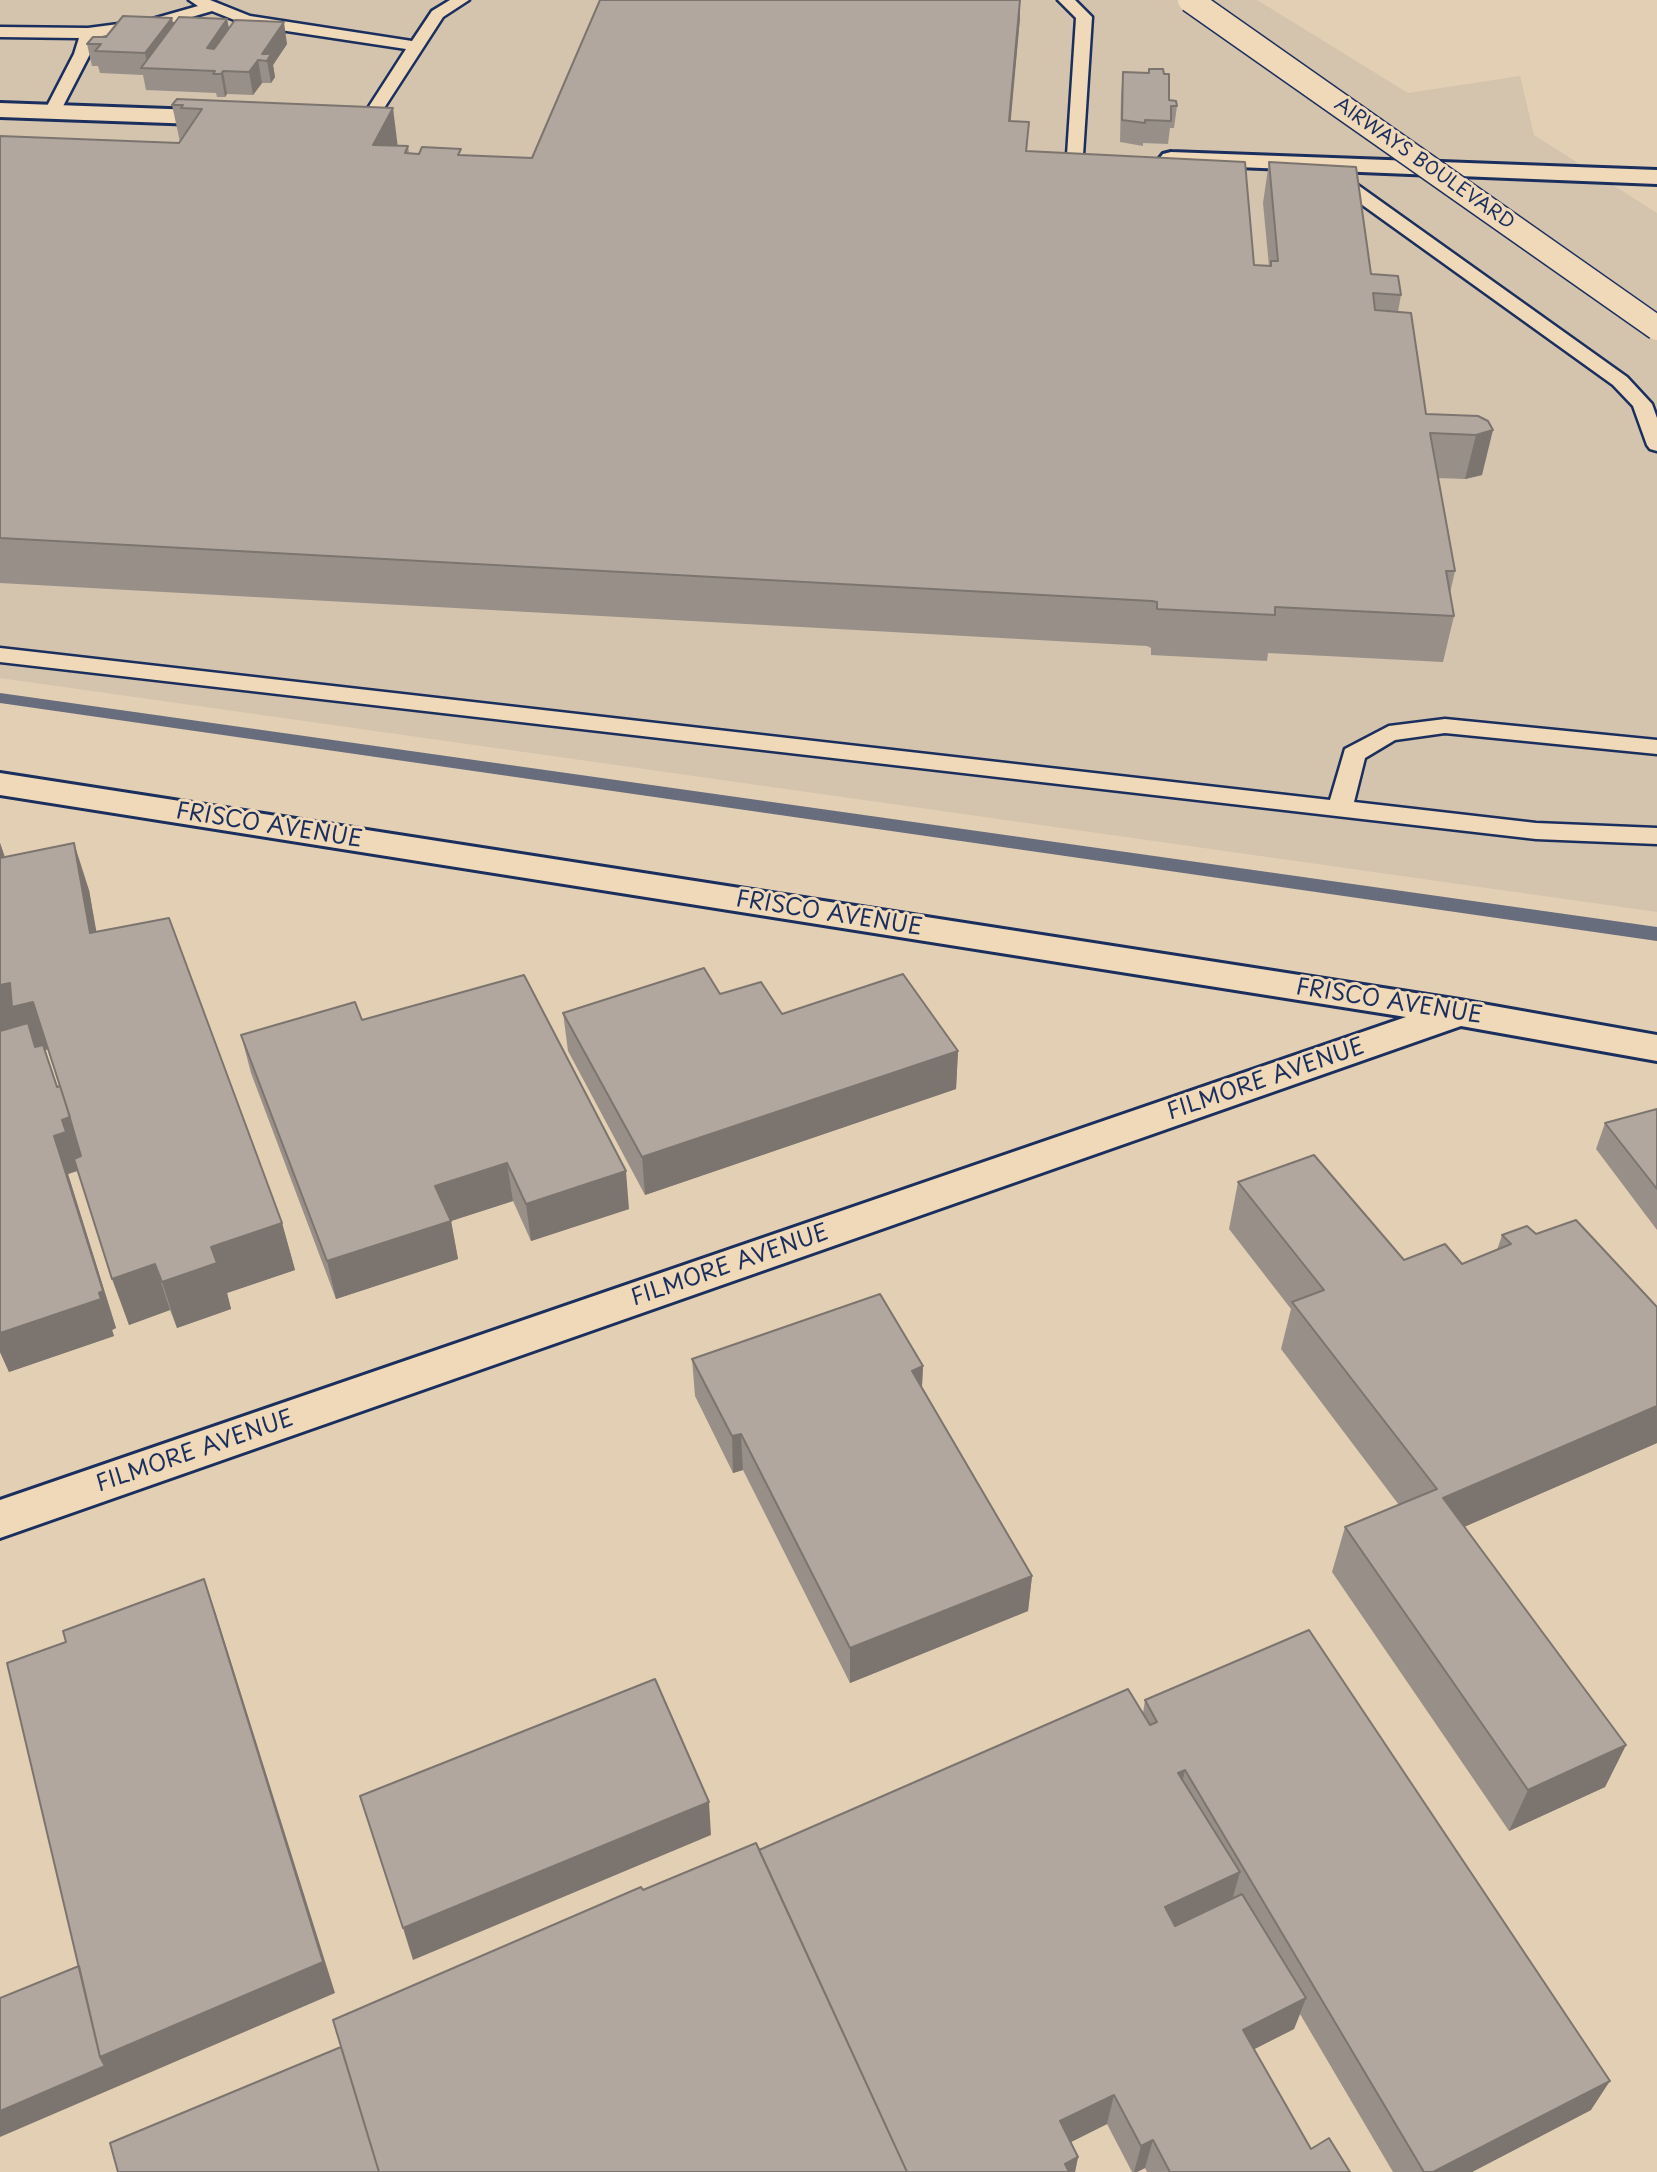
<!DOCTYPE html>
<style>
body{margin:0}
canvas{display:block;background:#e3cfb3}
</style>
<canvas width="1657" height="2172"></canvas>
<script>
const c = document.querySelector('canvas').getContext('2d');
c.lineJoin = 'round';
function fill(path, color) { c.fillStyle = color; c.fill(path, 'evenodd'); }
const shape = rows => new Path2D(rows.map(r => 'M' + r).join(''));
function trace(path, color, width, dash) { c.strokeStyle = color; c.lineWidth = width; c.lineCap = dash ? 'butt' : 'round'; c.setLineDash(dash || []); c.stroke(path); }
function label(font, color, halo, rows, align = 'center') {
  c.font = font + ' "Playpen Sans",sans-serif'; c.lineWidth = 6; c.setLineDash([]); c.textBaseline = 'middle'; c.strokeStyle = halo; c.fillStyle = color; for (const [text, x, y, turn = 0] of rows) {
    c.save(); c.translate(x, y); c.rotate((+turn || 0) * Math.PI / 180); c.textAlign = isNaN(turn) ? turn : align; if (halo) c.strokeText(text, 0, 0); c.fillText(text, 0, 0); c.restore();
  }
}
fill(shape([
 [0,0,1257,0,1408,93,1520,76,1534,135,1657,213,1657,912,0,678]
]), '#d4c3ad');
fill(shape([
 [0,693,1657,927,1657,941,0,703,0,693]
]), '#686d7e');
const service = shape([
 [189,0,210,0,250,16,412,41,432,11,450,0,469,0,443,17,375,122,367,127,359,122,406,49,247,25,212,11,151,29,95,37,90,54,60,112,52,117,44,112,74,54,79,38,0,37,0,27,88,28,149,20,198,6,189,0],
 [1058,0,1075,0,1092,17,1083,155,1075,160,1067,155,1076,18,1058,0],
 [1328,167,1334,168,1627,377,1652,404,1657,418,1657,451,1650,449,1647,445,1633,406,1613,385,1322,176,1319,172,1328,167],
 [0,648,1330,800,1345,749,1389,726,1445,719,1657,740,1657,754,1445,733,1395,740,1365,758,1354,802,1536,823,1657,828,1657,844,1536,839,0,662,0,648]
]);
const minor = shape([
 [0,103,225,111,233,113,236,118,233,123,225,125,0,117,0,103],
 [1171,152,1657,170,1657,184,1163,164,1159,159,1163,154,1171,152],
 [0,773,1460,1000,1657,1035,1657,1061,1461,1026,0,1538,0,1500,1406,1017,0,795,0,773]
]);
trace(service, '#1b2f5e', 5);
trace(minor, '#1b2f5e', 6);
fill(service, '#f0d9b8');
fill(minor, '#f0d9b8');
const primaryBridge = shape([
 [1190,0,1657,328]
]);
trace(primaryBridge, '#1b2f5e', 27, []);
trace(primaryBridge, '#f0d9b8', 24);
fill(shape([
 [172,18,173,25,227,19,229,28,287,44,273,65,275,77,271,83,262,83,253,95,227,94,225,97,217,97,216,93,146,90,143,75,100,73,98,66,92,66,87,44],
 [1020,18,1010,121,1029,122,1027,151,1254,265,1269,266,1263,203,1269,162,1371,274,1401,295,1398,312,1426,414,1478,416,1482,475,1465,479,1438,478,1455,571,1450,593,1454,616,1443,662,1268,653,1267,661,1151,655,1151,648,1147,646,0,583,0,136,179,143,180,142,172,105,177,99,398,146,408,146,409,153,532,158],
 [1149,69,1169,100,1177,106,1174,128,1170,128,1168,144,1143,143,1143,146,1120,142,1121,95,1123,72,1149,73],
 [0,843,5,857,89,890,96,932,282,1223,295,1270,227,1293,231,1309,177,1328,170,1310,129,1325,78,1171,68,1174,116,1328,112,1330,114,1336,9,1372,0,1352],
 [48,1049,60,1086,58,1087,45,1050],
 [563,1013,782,1014,958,1051,956,1089,645,1195,568,1051],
 [362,1020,629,1209,531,1241,513,1201,451,1221,458,1259,336,1299,251,1073,241,1035],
 [1657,1109,1657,1230,1596,1149,1605,1123],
 [1238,1182,1404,1260,1462,1264,1497,1250,1502,1235,1536,1234,1657,1307,1657,1443,1464,1527,1626,1745,1605,1787,1509,1831,1332,1572,1345,1527,1399,1505,1281,1349,1291,1309,1229,1229],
 [692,1359,923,1366,922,1387,1032,1576,1028,1611,850,1683,743,1470,733,1473,695,1396],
 [1145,1700,1591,2110,1472,2172,1393,2172,1300,2014,1294,2029,1254,2049,1311,2149,1350,2172,1147,2172,1145,2168,1137,2172,1132,2172,1107,2124,1071,2142,1078,2157,1075,2172,118,2172,341,2047,643,1890,759,1850,1143,1713]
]), '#989088');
fill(shape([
 [1020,0,1020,18,1007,162,1009,121],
 [172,18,176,39,148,68,145,53],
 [227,19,231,41,211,71,207,48],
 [284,22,287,44,273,65,275,77,271,83,267,61,262,54],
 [258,60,262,83,253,95,249,72],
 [223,71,227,94,225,97,221,74],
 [393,108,398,148,373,145],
 [1493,430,1482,475,1465,479,1476,435],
 [0,843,11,876,0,859],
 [74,843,89,890,105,980,90,933],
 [10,983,33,1002,49,1049,45,1050,68,1118,71,1117,84,1155,75,1158,62,1120,0,1036,0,985],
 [958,1051,956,1089,645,1195,642,1157],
 [66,1132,79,1170,68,1174,116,1328,112,1330,114,1336,9,1372,0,1352,0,1333,54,1136],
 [507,1163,513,1201,451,1221,458,1259,336,1299,327,1261,435,1186],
 [626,1171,629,1209,531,1241,526,1204],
 [282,1223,295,1270,227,1293,231,1309,177,1328,162,1282,211,1247],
 [155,1264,170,1310,129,1325,112,1279],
 [923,1366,921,1403,912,1371],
 [1657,1406,1657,1443,1427,1543,1443,1498],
 [741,1434,743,1470,733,1473,732,1436],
 [1032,1576,1028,1611,850,1683,850,1648],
 [204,1579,216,1614,335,1993,0,2137,0,2111,100,2057],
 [1626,1745,1605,1787,1509,1831,1528,1790],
 [1185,1770,1177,1804,1178,1773],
 [709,1802,711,1835,413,1960,403,1928],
 [1240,1872,1231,1904,1158,1939,1165,1907],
 [1306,1998,1294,2029,1233,2060,1243,2030],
 [1610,2081,1591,2110,1472,2172,1433,2172],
 [1114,2095,1107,2124,1055,2150,1060,2121],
 [1153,2140,1145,2168,1137,2172,1134,2172,1141,2146],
 [1078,2157,1075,2172,1063,2172,1065,2164]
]), '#7c756f');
const building = shape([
 [600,0,1020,0,1009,121,1029,122,1026,151,1245,162,1254,265,1271,266,1271,261,1278,261,1269,162,1356,167,1371,274,1398,276,1401,295,1373,293,1375,310,1411,313,1426,414,1478,416,1488,421,1493,430,1476,435,1430,433,1455,571,1446,571,1454,616,1275,607,1275,615,1157,609,1157,602,1152,601,0,538,0,136,179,143,202,109,181,108,183,105,172,105,177,99,393,108,373,145,408,146,405,153,419,154,422,147,461,149,458,155,532,158,600,0],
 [123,16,172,18,145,53,95,51,101,44,87,44,93,37,106,37,123,16],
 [179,17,227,19,207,48,214,49,235,20,284,22,262,54,271,54,267,61,258,60,249,72,223,71,221,74,213,74,215,71,141,68,179,17],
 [1149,69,1163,69,1164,74,1169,74,1169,100,1176,101,1177,106,1171,106,1171,121,1145,120,1145,123,1122,120,1123,72,1149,73,1149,69],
 [74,843,90,933,169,918,282,1223,211,1247,217,1263,162,1282,155,1264,112,1279,74,1159,81,1156,67,1108,33,1002,12,1007,10,983,0,985,0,858,74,843],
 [704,968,720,994,761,982,782,1014,903,974,958,1051,642,1157,563,1013,704,968],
 [524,975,626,1171,526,1204,507,1163,435,1186,451,1221,327,1261,241,1035,355,1002,362,1020,524,975],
 [28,1023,35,1047,43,1045,57,1087,60,1086,70,1117,62,1120,66,1132,54,1136,103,1291,99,1293,101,1299,0,1333,0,1031,28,1023],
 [1657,1109,1657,1189,1605,1123,1657,1109],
 [1314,1155,1404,1260,1445,1244,1462,1264,1511,1244,1502,1235,1527,1226,1536,1234,1576,1220,1657,1307,1657,1406,1443,1498,1626,1745,1528,1790,1345,1527,1437,1489,1292,1302,1324,1290,1238,1182,1314,1155],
 [880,1294,923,1366,912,1371,1032,1576,850,1648,741,1434,732,1436,692,1359,880,1294],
 [204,1579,323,1962,100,2057,7,1663,66,1642,63,1631,204,1579],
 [1309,1630,1610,2081,1433,2172,1424,2172,1185,1770,1178,1773,1240,1872,1165,1907,1175,1926,1242,1894,1306,1998,1243,2030,1311,2149,1329,2138,1350,2172,1170,2172,1153,2140,1141,2146,1114,2095,1060,2121,1078,2157,1065,2164,1069,2172,907,2172,759,1850,1128,1689,1150,1725,1157,1722,1145,1700,1309,1630],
 [655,1679,709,1802,403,1928,360,1796,655,1679],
 [756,1843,907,2172,379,2172,333,2020,641,1887,643,1890,756,1843],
 [79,1966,100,2057,105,2066,0,2111,0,1998,79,1966],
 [341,2047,379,2172,118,2172,110,2143,341,2047]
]);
fill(building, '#b1a79e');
trace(building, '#7c756f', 2);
label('19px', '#1b2f5e', '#f0d9b8', [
 ["AIRWAYS BOULEVARD",1424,164,35]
]);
label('23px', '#1b2f5e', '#f0d9b8', [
 ["FRISCO AVENUE",269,826,9],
 ["FRISCO AVENUE",829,914,9],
 ["FRISCO AVENUE",1389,1002,9],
 ["FILMORE AVENUE",1266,1080,-19],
 ["FILMORE AVENUE",730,1266,-19],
 ["FILMORE AVENUE",195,1452,-19]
]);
</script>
